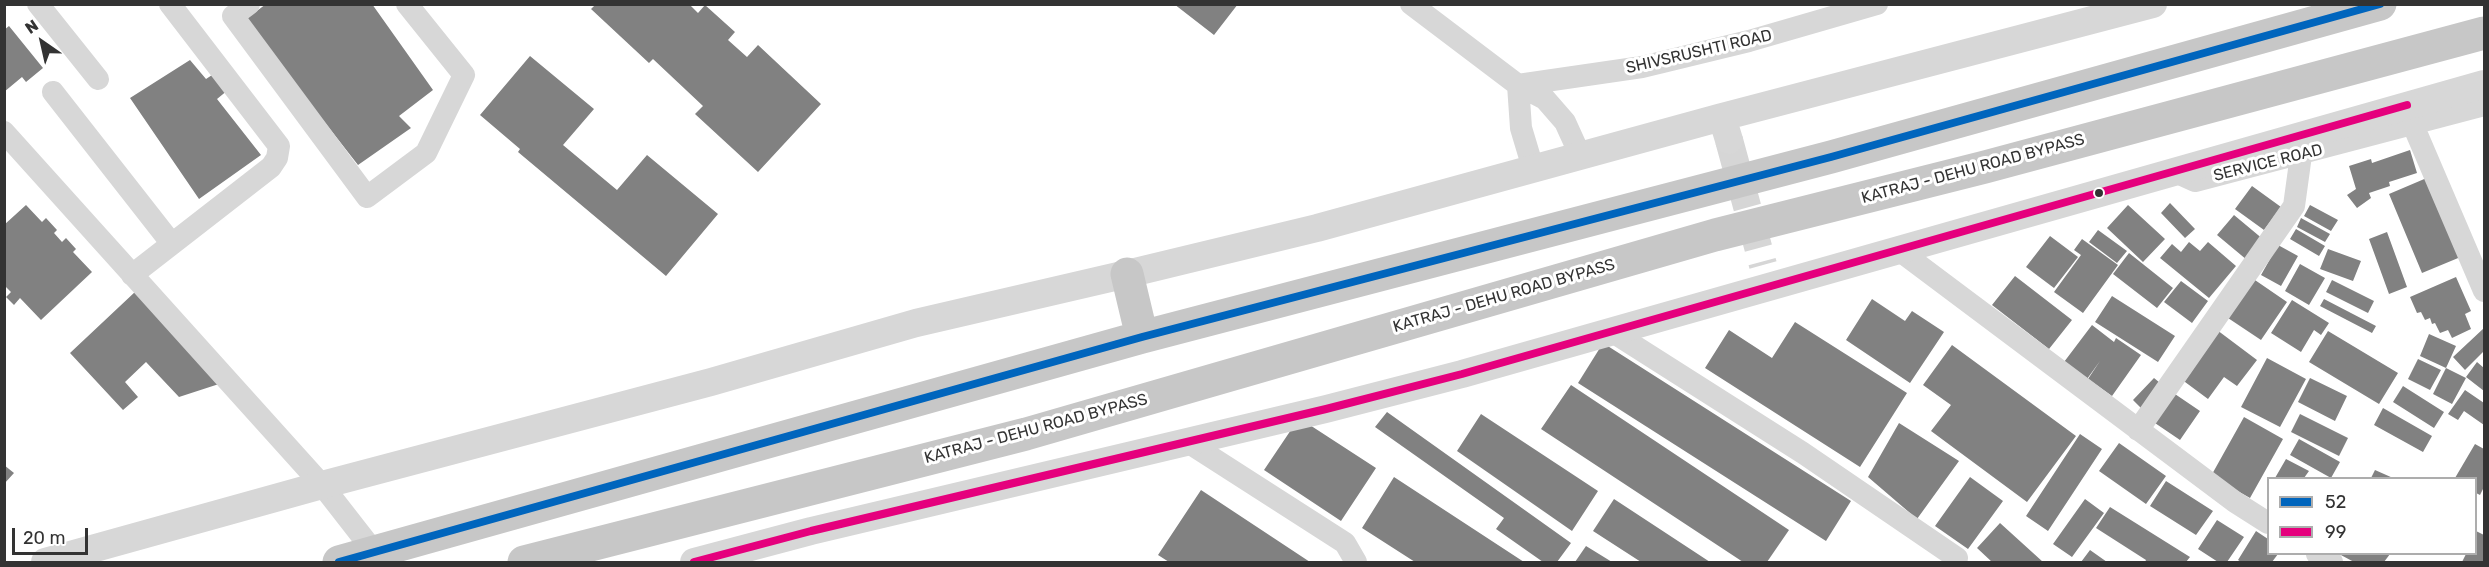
<!DOCTYPE html>
<style>
body{margin:0}
#map{position:relative;width:2489px;height:567px;overflow:hidden;background:#fff;font-family:Rubik,sans-serif}
canvas{display:block}
.frame{position:absolute;inset:0;border:6px solid #333;pointer-events:none}
.legend{position:absolute;left:2267px;top:477px;width:210px;height:78px;box-sizing:border-box;background:#fff;border:2px solid #adadad;margin:0;padding:8px 10px;list-style:none;font-size:18px;color:#333}
.legend li{display:flex;align-items:center;gap:12px;height:30px}
.legend b{width:30px;border:2px solid #adadad}
.north{position:absolute;left:12px;top:12px;width:60px;height:60px;-webkit-text-stroke:4px #fff;paint-order:stroke;rotate:326deg;font-size:16px;font-weight:700;line-height:24px;text-align:center;color:#333}
.north::after{content:'';display:block;margin:auto;width:21px;height:27px;background:#333;clip-path:polygon(50% 0,100% 100%,50% 72%,0 100%)}
.scale{position:absolute;left:12px;top:528px;width:76px;height:27px;box-sizing:border-box;border:3px solid #333;border-top:0;padding-left:8px;font-size:18px;line-height:21px;white-space:nowrap;color:#333;-webkit-text-stroke:4px #fff;paint-order:stroke}
</style>
<div id="map">
<canvas width="2489" height="567"></canvas>
<div class="frame"></div>
<ul class="legend">
<li><b style="height:8px;background:#0065bd"></b>52</li>
<li><b style="height:8px;background:#e5007d"></b>99</li>
</ul>
<div class="north">N</div>
<div class="scale">20 m</div>
</div>
<script>
const c = document.querySelector('canvas').getContext('2d');
c.lineJoin = 'round';
function fill(path, color) { c.fillStyle = color; c.fill(path, 'evenodd'); }
const shape = rows => new Path2D(rows.map(r => 'M' + r).join(''));
function trace(path, color, width, dash) { c.strokeStyle = color; c.lineWidth = width; c.lineCap = dash ? 'butt' : 'round'; c.setLineDash(dash || []); c.stroke(path); }
function label(font, color, halo, rows, align = 'center') {
  c.font = font + ' Rubik,sans-serif'; c.lineWidth = 6; c.setLineDash([]); c.textBaseline = 'middle'; c.strokeStyle = halo; c.fillStyle = color; for (const [text, x, y, turn = 0] of rows) {
    c.save(); c.translate(x, y); c.rotate((+turn || 0) * Math.PI / 180); c.textAlign = isNaN(turn) ? turn : align; if (halo) c.strokeText(text, 0, 0); c.fillText(text, 0, 0); c.restore();
  }
}
fill(shape([
 [266,4,372,4,433,90,399,116,411,128,358,165,245,20],
 [596,4,689,4,698,13,705,5,735,32,728,40,747,57,758,45,821,104,758,172,695,114,703,106,653,59,649,63,591,9],
 [1174,4,1238,4,1214,35],
 [9,26,43,68,26,82,22,77,4,92,4,30],
 [530,56,594,109,563,145,617,190,647,155,718,214,666,276,518,152,520,149,480,115],
 [190,60,206,79,215,73,228,90,217,99,261,155,199,199,130,98],
 [2410,150,2417,173,2389,182,2390,186,2369,193,2371,198,2357,208,2347,195,2356,189,2349,166,2371,159,2372,163],
 [2429,177,2463,256,2422,273,2389,194],
 [2252,186,2281,207,2264,230,2235,209],
 [2170,203,2195,229,2185,238,2161,213],
 [26,205,42,222,46,218,57,230,54,233,62,242,66,238,76,249,73,252,92,272,41,320,20,298,14,305,6,297,11,292,4,285,4,225],
 [2128,205,2165,239,2143,262,2107,228],
 [2310,205,2338,220,2331,231,2304,216],
 [2234,215,2264,240,2247,260,2217,235],
 [2301,218,2330,234,2325,242,2297,227],
 [2296,229,2325,246,2319,256,2290,239],
 [2098,230,2127,251,2117,263,2089,242],
 [2387,232,2407,287,2389,294,2369,239],
 [2050,236,2078,257,2054,288,2026,267],
 [2082,239,2118,265,2083,313,2054,292,2081,255,2074,250],
 [2189,242,2200,251,2208,242,2236,266,2209,298,2160,258,2172,244,2181,252],
 [2278,245,2298,256,2281,286,2261,275],
 [2328,249,2361,261,2353,281,2320,269],
 [2129,253,2173,288,2157,308,2113,274],
 [2300,264,2325,278,2309,305,2285,291],
 [2015,276,2072,320,2049,349,1992,305],
 [2456,277,2471,311,2465,314,2471,329,2452,338,2448,330,2440,333,2435,323,2432,324,2430,318,2425,320,2421,312,2417,313,2410,297],
 [2252,278,2287,302,2261,340,2225,316],
 [2332,280,2374,301,2368,313,2326,292],
 [2181,281,2208,301,2192,323,2164,302],
 [136,291,222,383,179,397,146,362,125,382,138,397,123,410,70,353],
 [2112,296,2175,336,2158,362,2095,322],
 [1872,299,1905,321,1912,311,1944,332,1910,383,1846,340],
 [2324,299,2376,326,2372,333,2320,306],
 [2292,300,2329,323,2321,335,2314,330,2301,352,2271,333],
 [1795,322,1907,393,1860,467,1705,368,1729,330,1772,358],
 [2092,325,2114,342,2116,338,2141,355,2112,396,2088,379,2100,361,2087,379,2064,362],
 [2484,328,2484,351,2465,370,2453,357],
 [2217,330,2257,360,2237,386,2224,377,2208,399,2181,379],
 [2328,331,2398,373,2379,404,2309,362],
 [2429,334,2456,346,2446,368,2420,356],
 [1603,343,1851,501,1826,541,1578,383],
 [1952,345,2076,436,2027,502,1931,431,1951,405,1923,385],
 [2267,358,2306,379,2280,427,2241,407],
 [2418,359,2441,370,2430,390,2408,379],
 [2477,362,2484,368,2484,391,2466,377],
 [2446,368,2466,378,2452,404,2433,394],
 [2154,378,2165,387,2143,410,2133,400],
 [2310,378,2347,396,2335,421,2298,402],
 [1571,385,1789,530,1767,562,1743,562,1541,429],
 [2403,386,2444,412,2434,428,2393,402],
 [2465,390,2484,403,2484,425,2464,411,2458,420,2448,414],
 [2172,392,2200,411,2180,440,2152,421],
 [2383,408,2432,436,2423,452,2374,425],
 [1387,412,1571,543,1557,562,1543,562,1496,529,1504,518,1375,427],
 [1481,414,1598,491,1572,531,1457,451],
 [2300,414,2348,438,2339,456,2291,432],
 [2244,417,2283,439,2250,498,2211,476],
 [1299,418,1376,468,1341,521,1264,470],
 [1899,423,1959,461,1917,519,1868,477],
 [2080,434,2102,449,2048,531,2026,516],
 [2299,439,2340,462,2331,478,2290,455],
 [2119,443,2166,476,2146,504,2099,471],
 [2475,444,2484,449,2484,487,2480,495,2476,493,2476,478,2455,478],
 [2286,459,2309,471,2304,478,2275,478],
 [4,465,14,473,4,484],
 [2375,470,2393,478,2371,478],
 [1394,477,1524,562,1415,562,1362,528],
 [1970,477,2003,501,1968,549,1935,526],
 [2166,481,2213,511,2196,535,2150,506],
 [1201,490,1310,562,1169,562,1158,555],
 [1614,499,1710,562,1641,562,1593,531],
 [2085,499,2104,513,2072,557,2053,544],
 [2110,507,2190,557,2186,562,2145,562,2146,560,2096,528],
 [2217,520,2244,537,2227,562,2218,562,2198,549],
 [2000,523,2043,562,1992,562,1977,548],
 [2256,531,2268,539,2268,554,2278,554,2272,562,2241,562,2238,560],
 [2476,531,2484,535,2484,562,2462,562,2466,554,2476,554],
 [1586,546,1612,562,1575,562],
 [2090,550,2107,562,2081,562],
 [2339,554,2390,554,2384,562,2354,562]
]), '#818181');
trace(shape([
 [1729,140,1763,265]
]), '#d6d6d6', 28, [28, 14]);
trace(shape([
 [38,4,98,79],
 [249,4,233,16,367,197,426,153,464,75,407,4],
 [1411,4,1518,85,1545,99,1565,122,1580,155],
 [1518,85,1642,67,1749,41,1877,4],
 [1518,85,1521,128,1533,168],
 [53,92,172,244],
 [2413,125,2484,291],
 [4,132,322,485,375,553],
 [2173,171,2195,181,2484,105],
 [1900,251,2235,502,2268,523],
 [132,275,271,167,277,158,279,146,170,4],
 [1611,331,1803,453,1957,558],
 [2138,430,2294,206,2301,155],
 [1186,441,1345,543,1356,562],
 [2317,554,2332,562]
]), '#d7d7d7', 22);
trace(shape([
 [1722,117,2153,4],
 [45,562,322,485,711,382,916,323,1127,274,1317,228,1722,117,1729,140],
 [694,562,811,531,1326,409,1462,374,2484,84]
]), '#d7d7d7', 28);
trace(shape([
 [1127,274,1142,337],
 [339,562,1142,337,1831,157,2380,4],
 [524,562,1026,434,1715,235,1985,167,2484,33]
]), '#c7c7c7', 33);
trace(shape([
 [339,562,1142,337,1831,157,2380,4]
]), '#0065bd', 8);
trace(shape([
 [694,562,811,531,1326,409,1462,374,2407,105]
]), '#e5007d', 8);
for (const [x, y, r, color] of [
 [2099,193,5,"#333"]
]) { const dot = new Path2D(); dot.arc(x, y, r, 0, 2 * Math.PI); c.fillStyle = color; c.fill(dot); trace(dot, '#fff', 2); }
label('16px', '#333', '#fff', [
 ["SHIVSRUSHTI ROAD",1699,52,-13],
 ["SERVICE ROAD",2268,163,-14],
 ["KATRAJ - DEHU ROAD BYPASS",1973,169,-15],
 ["KATRAJ - DEHU ROAD BYPASS",1504,296,-16],
 ["KATRAJ - DEHU ROAD BYPASS",1036,429,-15]
]);
</script>
